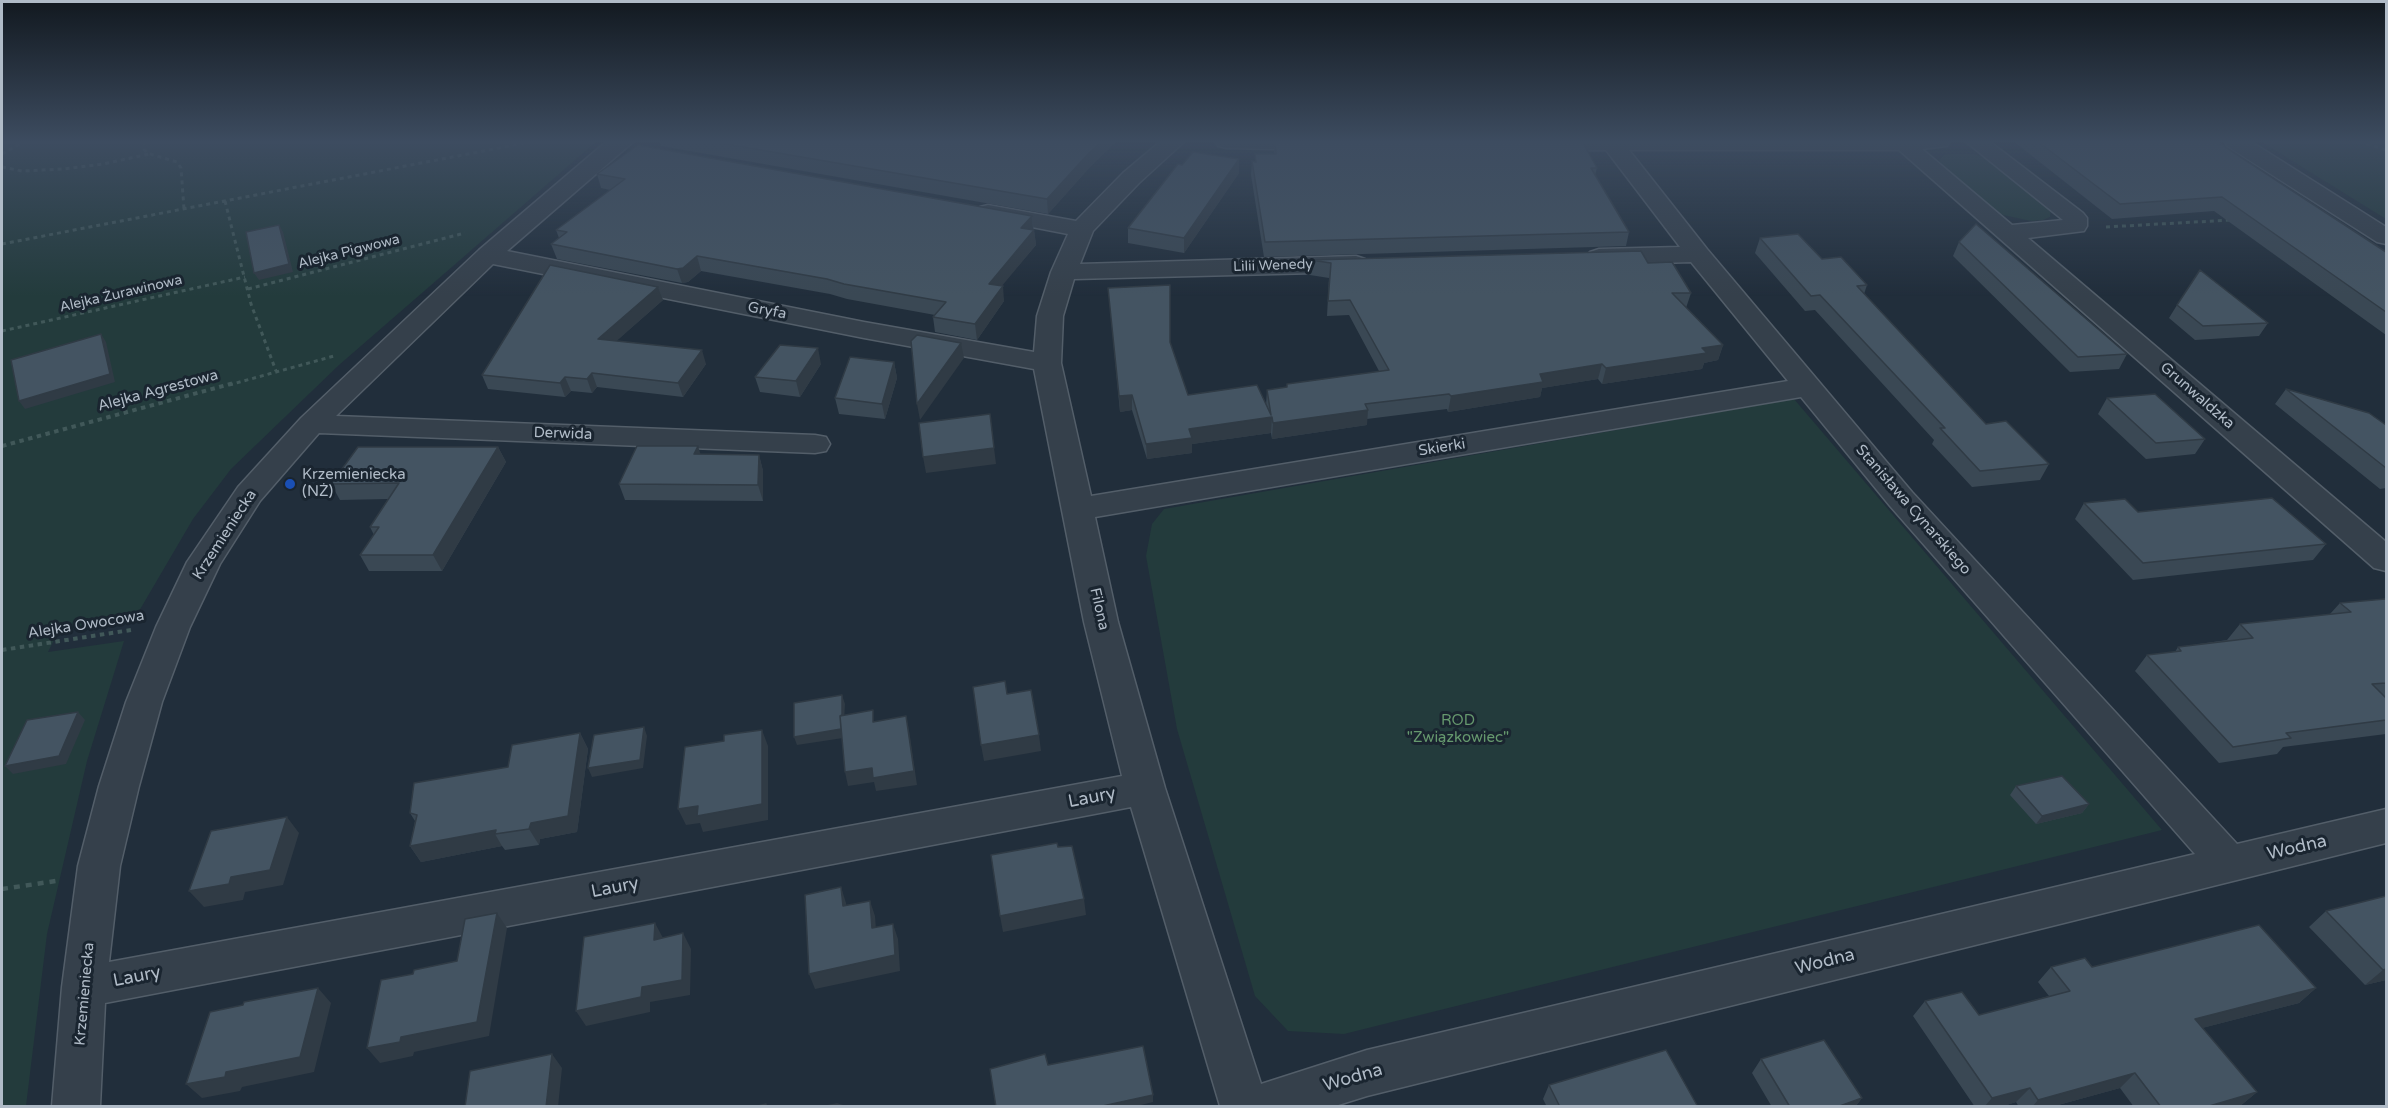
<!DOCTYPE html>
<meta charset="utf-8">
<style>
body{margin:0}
#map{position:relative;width:2388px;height:1108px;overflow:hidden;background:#212e3b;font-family:"Varela Round",sans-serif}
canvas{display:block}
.frame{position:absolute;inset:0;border:3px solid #b0bbc7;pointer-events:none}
</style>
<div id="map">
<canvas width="2388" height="1108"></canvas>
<div class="frame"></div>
</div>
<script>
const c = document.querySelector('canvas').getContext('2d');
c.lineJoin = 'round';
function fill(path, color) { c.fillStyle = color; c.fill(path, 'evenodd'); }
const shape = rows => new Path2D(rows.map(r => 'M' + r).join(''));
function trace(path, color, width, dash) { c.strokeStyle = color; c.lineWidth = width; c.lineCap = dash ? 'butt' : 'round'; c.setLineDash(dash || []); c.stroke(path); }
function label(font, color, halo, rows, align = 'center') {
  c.font = font + ' "Varela Round",sans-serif'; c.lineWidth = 6; c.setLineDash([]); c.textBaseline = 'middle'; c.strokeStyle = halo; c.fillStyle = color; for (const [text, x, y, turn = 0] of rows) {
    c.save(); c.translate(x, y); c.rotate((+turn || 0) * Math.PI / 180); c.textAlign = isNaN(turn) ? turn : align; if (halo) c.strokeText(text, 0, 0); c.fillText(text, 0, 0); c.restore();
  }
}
fill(shape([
 [2,141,597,141,339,365,231,469,193,519,135,618,58,632,48,652,124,641,87,761,47,934,26,1106,2,1106],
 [2260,141,2386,141,2386,219],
 [1951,154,1974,154,1988,158,2051,207,2050,217,2043,220,2031,221,2003,215,1991,210,1946,171,1939,160,1944,155],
 [1794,399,2162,830,1344,1034,1288,1031,1255,996,1177,729,1146,556,1152,524,1164,509]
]), '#233b3c');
const street = shape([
 [607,141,634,141,507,251,864,322,1034,352,1037,316,1051,272,1068,234,980,217,976,212,980,207,988,205,1076,221,1123,173,1161,141,1185,141,1139,183,1093,231,1080,264,1356,256,1365,259,1369,264,1365,269,1356,272,1074,279,1063,316,1061,363,1091,496,1788,381,1691,262,1599,265,1590,262,1586,257,1590,252,1599,249,1680,247,1606,150,1539,151,1531,149,1528,144,1530,141,1950,141,1947,146,1922,149,2012,225,2063,220,1965,141,1989,141,2083,213,2087,218,2087,226,2084,231,2028,238,2386,542,2386,571,2374,568,1899,150,1629,150,1707,249,1912,492,2237,844,2386,809,2386,843,1367,1096,1335,1106,1220,1106,1131,807,105,1003,100,1106,52,1106,62,987,78,866,99,786,126,702,156,627,187,562,238,487,301,418,479,250,607,141],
 [493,264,864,338,1034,369,1084,622,1122,776,109,962,120,866,139,786,162,702,190,627,220,564,260,501,319,433,815,453,826,451,830,444,826,437,815,435,336,416,493,264],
 [1801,397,1890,506,2195,854,1367,1050,1261,1084,1165,788,1118,622,1095,517,1801,397],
 [1215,141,1329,141,1331,143,1328,148,1320,150,1226,148,1218,146,1215,141],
 [2224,141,2250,141,2386,227,2386,244,2377,242,2227,146,2224,141]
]);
trace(street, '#535e69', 3);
trace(shape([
 [145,141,144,149,147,153,177,162,181,168,184,209],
 [2359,141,2386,150],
 [2,154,25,141],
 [2,167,22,171,63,169,103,164,149,154],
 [225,201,251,304,276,371],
 [2106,227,2231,220],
 [2,244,535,141],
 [248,289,465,233],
 [2,331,245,277],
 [229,385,334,356]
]), '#415859', 3, [4, 4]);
trace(shape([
 [2,446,234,383],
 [2,650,131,630]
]), '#415859', 4, [4.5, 4.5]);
trace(shape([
 [2,889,56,881]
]), '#415859', 4.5, [6, 6]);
fill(street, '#35404b');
fill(shape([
 [660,141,1117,141,1090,167,1048,214,661,146],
 [1274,141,1597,168,1595,175,1629,232,1626,246,1264,257,1251,175,1252,161,1255,162,1255,154,1274,154],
 [2013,141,2216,141,2386,252,2386,335,2214,211,2112,219],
 [1182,165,1239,173,1184,253,1128,243,1128,228],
 [597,174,1032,216,1036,245,1001,286,1004,301,977,340,935,332,933,317,935,315,847,299,830,294,701,271,688,282,682,283,557,259,551,244,559,238,556,230,610,190,601,188],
 [1760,238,1822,259,1867,285,1864,294,1986,424,2049,464,2040,480,1972,487,1932,444,1934,440,1815,310,1805,311,1755,253],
 [1959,242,2127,354,2119,369,2070,372,1953,256],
 [1311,260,1648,263,1691,293,1686,308,1723,345,1718,360,1704,363,1702,369,1602,384,1598,379,1542,388,1540,397,1448,412,1447,409,1367,419,1367,425,1272,439,1271,433,1192,444,1192,453,1147,459,1132,410,1120,412,1108,288,1170,342,1188,395,1266,405,1267,390,1379,371,1349,315,1327,316,1329,278,1310,275],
 [658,287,663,300,616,341,706,364,683,397,597,387,592,393,571,391,565,397,488,389,482,375],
 [2177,305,2268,323,2259,336,2195,340,2169,318],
 [894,362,897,378,885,419,839,414,835,398],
 [821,364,800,397,760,392,755,377],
 [2286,389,2386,425,2386,488,2380,489,2275,404],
 [2107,398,2205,439,2195,454,2146,459,2098,414],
 [498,447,506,462,442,571,369,571,360,555,374,535,370,527,388,499,340,500,331,484],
 [701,454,759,455,763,471,763,501,625,500,619,484],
 [2084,503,2138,512,2326,544,2313,560,2133,580,2075,519],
 [2386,600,2386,734,2283,747,2277,754,2219,763,2135,671,2147,655,2175,652,2178,647,2227,640,2240,624,2330,614,2340,603],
 [580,733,588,749,577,832,540,839,539,845,505,850,502,846,421,862,410,846,415,821,410,813],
 [2016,786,2089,804,2082,813,2036,824,2010,795],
 [2386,896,2386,980,2365,985,2309,927,2326,911],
 [2051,967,2092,967,2316,988,2299,1003,2202,1028,2257,1092,2240,1106,2134,1107,2120,1088,2051,1107,2019,1107,2016,1102,2000,1107,1975,1107,1913,1016,1925,1001,1979,1015,2049,996,2038,982],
 [1761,1059,1862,1098,1855,1107,1772,1107,1752,1073],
 [1549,1085,1698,1107,1547,1107,1543,1099]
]), '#3a4854');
fill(shape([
 [1102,141,1117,141,1090,167,1048,214,1047,199,1089,153],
 [1239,159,1239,173,1184,253,1184,238],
 [1032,216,1033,230,1021,228],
 [279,225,283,232,293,272,259,280,254,273],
 [1034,230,1036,245,991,299,989,284],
 [697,256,701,271,688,282,682,283,677,269],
 [1003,286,1004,301,977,340,975,324],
 [658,287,663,300,603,353,598,339],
 [101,334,106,342,115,382,25,409,19,401],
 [961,343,964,358,920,420,917,404],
 [1723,345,1718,360,1704,363,1702,369,1602,384,1606,368,1702,348],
 [818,348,821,364,800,397,796,381],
 [702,350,706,364,683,397,678,383],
 [894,362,897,378,885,419,882,404],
 [1602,364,1598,379,1542,388,1540,397,1448,412,1451,396,1540,374],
 [592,373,597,387,592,393,587,379],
 [565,377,571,391,565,397,560,383],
 [1132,395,1132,410,1120,412,1119,396],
 [1368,410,1367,425,1272,439,1273,423],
 [1272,417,1271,433,1192,444,1192,453,1147,459,1146,444,1189,429],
 [698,446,703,462,694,454],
 [498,447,506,462,442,571,433,555],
 [994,448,996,464,926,473,923,457],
 [759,455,763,471,763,501,758,485],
 [842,695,845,704,843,738,797,745,794,737],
 [78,712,85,720,66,764,13,774,5,766],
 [906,716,909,730,917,785,876,791,874,782,848,786,845,772,872,768],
 [644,727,647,736,643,768,592,777,588,768],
 [762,730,768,746,768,820,703,832,700,823,686,825,678,809],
 [580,733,588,749,577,832,540,839,539,845,529,829,531,823],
 [1039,735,1041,751,984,761,981,745],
 [2089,804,2082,813,2036,824,2042,816],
 [287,817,299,833,283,885,245,892,243,900,204,907,189,891,231,877],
 [496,830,495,834,502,846,421,862,410,846],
 [841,887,846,903,848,922,843,906],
 [1084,899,1086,915,1003,932,1000,916],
 [870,901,875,916,877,943,872,928],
 [497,913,507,928,489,1036,414,1052,413,1056,380,1063,367,1048,401,1037],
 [655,923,663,938,654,940],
 [893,924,898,939,900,971,815,989,809,974],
 [683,933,691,949,690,995,650,1002,650,1012,586,1026,576,1011,642,987],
 [2386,969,2386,980,2365,985,2383,970],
 [318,988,331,1003,314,1072,242,1087,240,1091,202,1098,186,1084,226,1072],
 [2316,988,2299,1003,2179,1034,2195,1019],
 [552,1054,562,1068,558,1107,546,1107],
 [2135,1073,2120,1088,2051,1107,2032,1107,2038,1100],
 [2030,1088,2016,1102,2000,1107,1984,1107,1992,1098],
 [2257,1092,2239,1107,2206,1107],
 [1153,1095,1153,1102,1133,1107,1098,1107],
 [1862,1098,1855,1107,1837,1107]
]), '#303b45');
const building = shape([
 [708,141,1102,141,1089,153,1047,199,708,141],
 [1275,141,1582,141,1597,168,1591,168,1629,232,1265,242,1252,161,1256,162,1255,154,1276,154,1275,141],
 [2037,141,2216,141,2386,252,2386,312,2222,197,2120,204,2037,141],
 [638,145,1032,216,1021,228,1034,230,989,284,1003,286,975,324,933,317,946,302,844,284,827,279,697,256,683,268,677,269,551,244,567,232,556,230,625,179,597,174,638,145],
 [1193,152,1239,159,1184,238,1128,228,1178,164,1182,165,1193,152],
 [1976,224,2127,354,2078,357,1959,242,1976,224],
 [279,225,289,264,254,273,246,232,279,225],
 [1798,234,1822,259,1841,257,1867,285,1857,286,1986,424,2006,421,2049,464,1980,471,1940,428,1945,428,1820,295,1811,296,1760,238,1798,234],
 [1641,251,1648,263,1672,262,1691,293,1672,293,1723,345,1702,348,1707,353,1606,368,1602,364,1540,374,1543,382,1451,396,1449,394,1365,404,1368,410,1273,423,1272,417,1189,429,1192,438,1146,444,1132,395,1119,396,1108,288,1170,285,1170,342,1188,395,1257,385,1271,415,1267,390,1287,387,1287,384,1389,370,1350,300,1328,301,1331,263,1311,260,1641,251],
 [550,265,658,287,598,339,702,350,678,383,592,373,587,379,565,377,560,383,482,375,550,265],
 [2200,270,2268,323,2203,326,2177,305,2200,270],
 [101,334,110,374,19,401,11,360,101,334],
 [917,335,961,343,917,404,911,341,917,335],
 [780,345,818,348,796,381,755,377,780,345],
 [850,357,894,362,882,404,835,398,850,357],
 [2286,389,2369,413,2386,425,2386,468,2286,389],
 [2155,394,2205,439,2156,443,2107,398,2155,394],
 [990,414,994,448,923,457,919,423,990,414],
 [637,446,698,446,694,454,759,455,758,485,619,484,637,446],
 [358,447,498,447,433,555,360,555,379,527,370,527,399,483,331,484,358,447],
 [2272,498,2326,544,2143,563,2084,503,2125,499,2138,512,2272,498],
 [2385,599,2386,600,2386,683,2372,684,2386,698,2386,720,2286,733,2291,738,2233,747,2147,655,2181,651,2178,647,2253,638,2240,624,2351,612,2340,603,2385,599],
 [1005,681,1007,694,1031,690,1039,735,981,745,973,687,1005,681],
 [842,695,842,715,840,716,841,729,794,737,794,703,842,695],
 [873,710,873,722,906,716,914,771,873,778,872,768,845,772,840,716,873,710],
 [78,712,59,756,5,766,27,720,78,712],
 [644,727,640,760,588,768,594,735,644,727],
 [762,730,762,804,697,816,698,806,678,809,685,747,724,741,724,735,762,730],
 [580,733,568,816,531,823,529,829,495,834,496,830,410,846,417,815,410,813,414,783,508,767,512,745,580,733],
 [2062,776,2089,804,2042,816,2016,786,2062,776],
 [287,817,270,870,231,877,229,884,189,891,211,831,287,817],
 [1057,843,1058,847,1072,846,1084,899,1000,916,991,855,1057,843],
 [841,887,843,906,870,901,872,928,893,924,895,955,809,974,805,895,841,887],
 [2386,896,2386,969,2383,970,2326,911,2386,896],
 [497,913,477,1022,401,1037,400,1042,367,1048,381,980,413,974,414,970,457,961,465,919,497,913],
 [655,923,654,940,683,933,682,980,642,987,641,997,576,1011,584,937,655,923],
 [2259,925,2316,988,2195,1019,2257,1092,2206,1107,2161,1107,2135,1073,2038,1100,2030,1088,1992,1098,1925,1001,1962,992,1979,1015,2070,991,2051,967,2085,958,2092,967,2259,925],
 [318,988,300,1057,226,1072,225,1077,186,1084,210,1012,243,1005,244,1002,318,988],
 [1824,1040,1862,1098,1837,1107,1790,1107,1761,1059,1824,1040],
 [1143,1046,1153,1095,1098,1107,996,1107,990,1069,1045,1054,1048,1065,1143,1046],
 [1666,1050,1698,1107,1560,1107,1549,1085,1666,1050],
 [552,1054,546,1107,465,1107,470,1071,552,1054],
 [766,1104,766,1107,754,1107,766,1104],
 [837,1104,847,1107,821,1107,837,1104]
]);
fill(building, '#445462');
trace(building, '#303b45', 1.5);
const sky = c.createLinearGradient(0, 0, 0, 296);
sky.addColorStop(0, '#121920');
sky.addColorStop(0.48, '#3d4c60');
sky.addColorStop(1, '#3d4c6000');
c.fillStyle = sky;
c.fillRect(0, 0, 2388, 296);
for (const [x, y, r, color] of [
 [290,484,6,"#1a4fb4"]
]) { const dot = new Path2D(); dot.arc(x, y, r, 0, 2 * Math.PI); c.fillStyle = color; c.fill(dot); trace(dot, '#1a2530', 2); }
label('14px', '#b0bbc7', '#1a2530', [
 ["Alejka Pigwowa",349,252,-14],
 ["Lilii Wenedy",1273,266,-2],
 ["Alejka Żurawinowa",121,294,-13]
]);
label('15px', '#b0bbc7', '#1a2530', [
 ["Gryfa",767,311,11],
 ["Alejka Agrestowa",158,391,-15],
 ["Grunwaldzka",2197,396,41],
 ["Derwida",563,434,2],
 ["Skierki",1442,448,-9],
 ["Stanisława Cynarskiego",1913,510,49],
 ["Krzemieniecka",225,535,-57],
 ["Filona",1099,609,77],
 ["Alejka Owocowa",86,625,-9],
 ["Krzemieniecka",85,994,-85]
]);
label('15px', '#b0bbc7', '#1a2530', [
 ["Krzemieniecka",302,475],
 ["(NŻ)",302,492]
], 'left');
label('15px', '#66996e', '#1a2530', [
 ["ROD",1458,721],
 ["\"Związkowiec\"",1458,738]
]);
label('18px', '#b0bbc7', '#1a2530', [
 ["Laury",1092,798,-11],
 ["Wodna",2297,848,-13],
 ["Laury",615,888,-11],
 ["Wodna",1825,962,-14],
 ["Laury",137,977,-11],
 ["Wodna",1353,1078,-16]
]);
</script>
